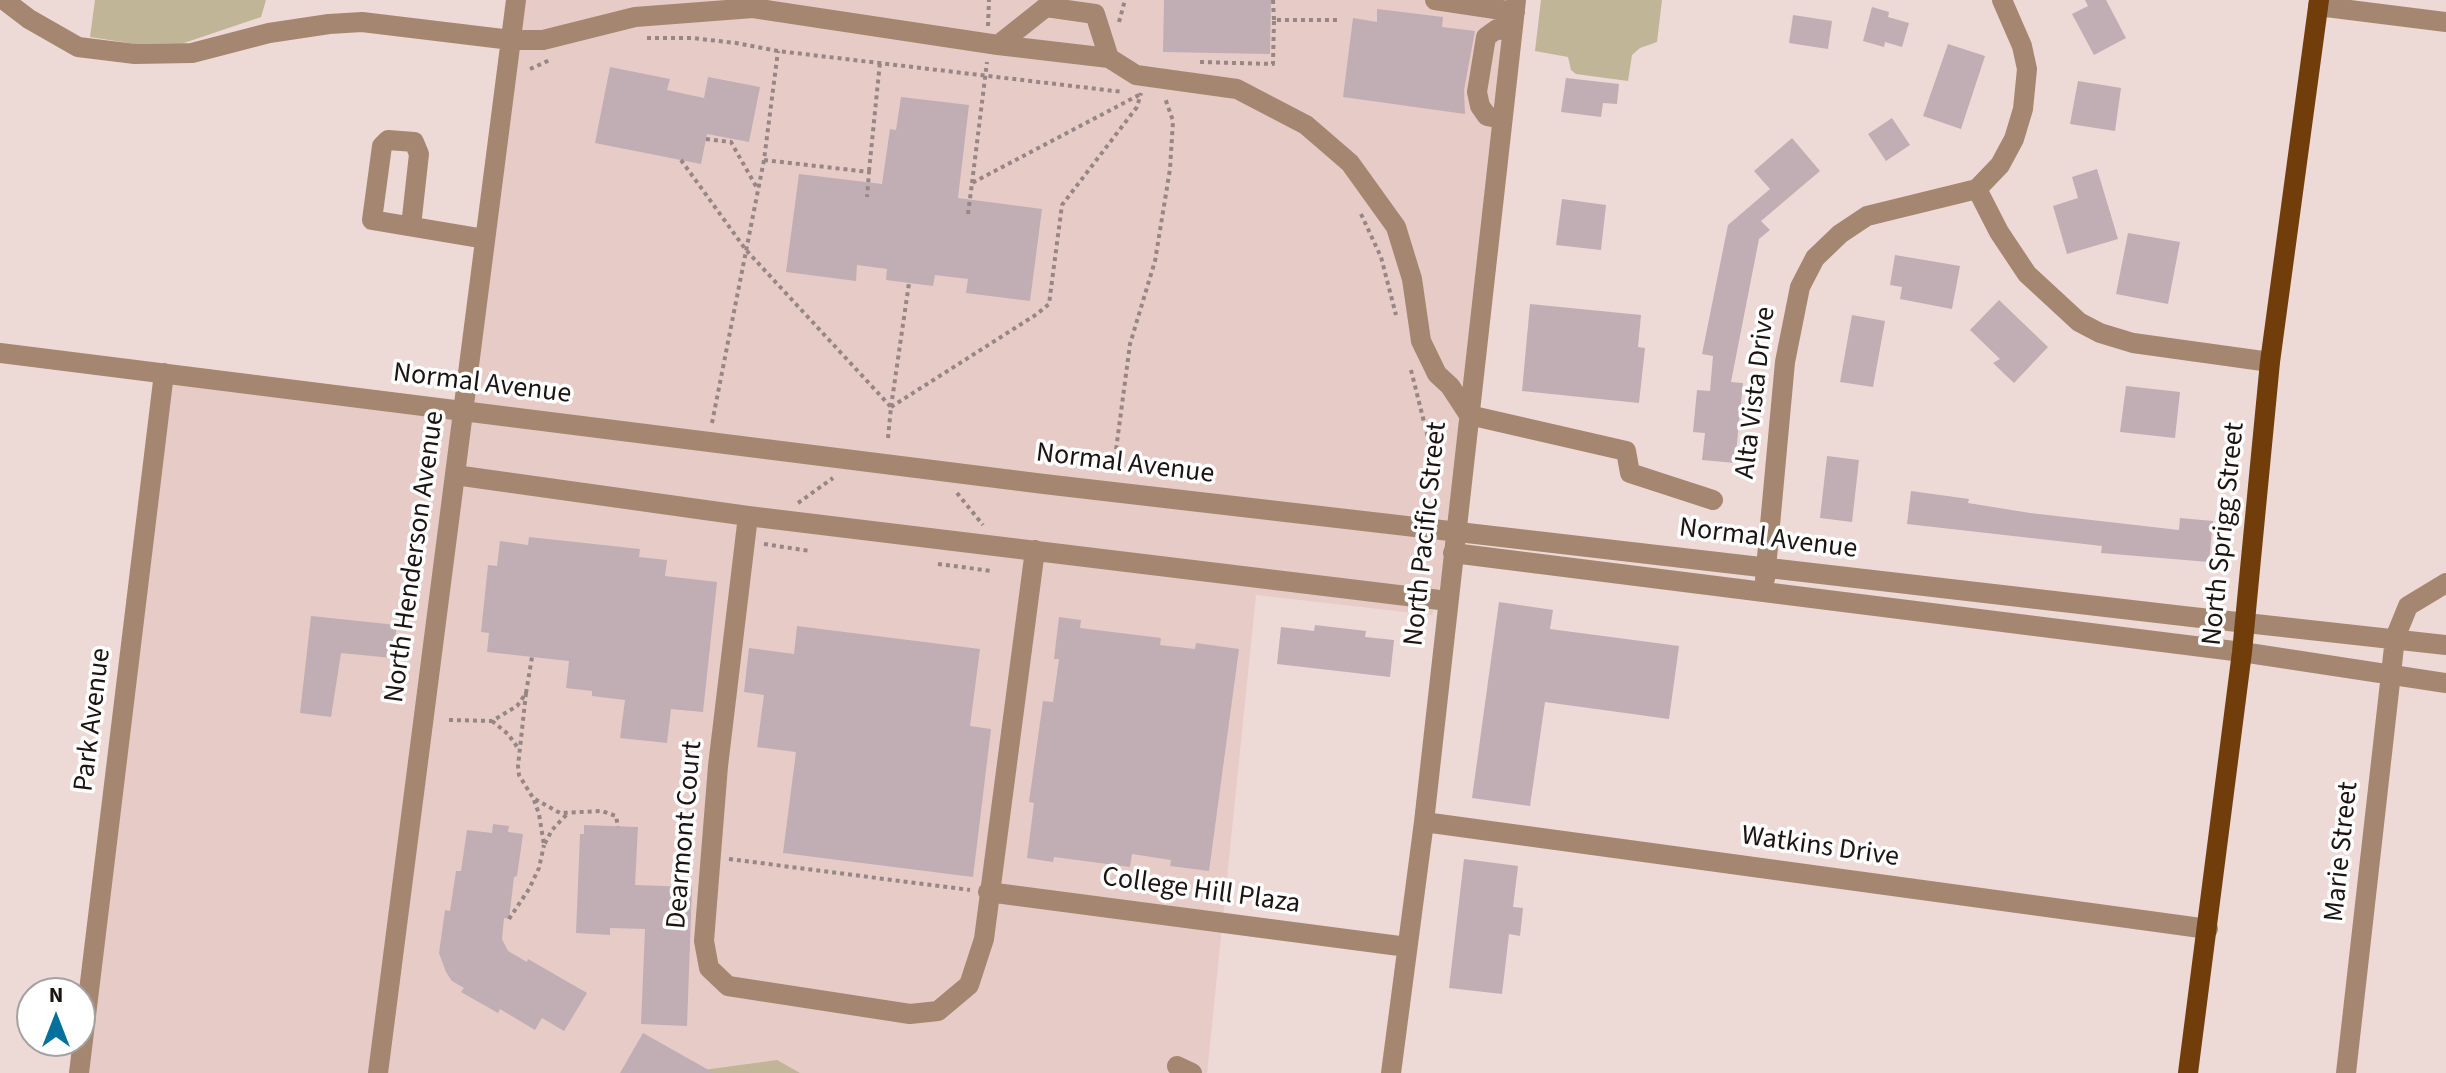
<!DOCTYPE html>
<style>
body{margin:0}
#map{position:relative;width:2446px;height:1073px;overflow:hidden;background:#edd9d6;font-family:"Source Sans 3",sans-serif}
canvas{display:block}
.north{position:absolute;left:16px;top:977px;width:80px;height:80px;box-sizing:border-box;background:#fff;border:2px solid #a4a1a1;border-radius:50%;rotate:0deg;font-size:22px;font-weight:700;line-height:32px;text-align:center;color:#1b1413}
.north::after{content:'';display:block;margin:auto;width:28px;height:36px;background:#06709c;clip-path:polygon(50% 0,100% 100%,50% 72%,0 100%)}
</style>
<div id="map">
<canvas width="2446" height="1073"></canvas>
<div class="north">N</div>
</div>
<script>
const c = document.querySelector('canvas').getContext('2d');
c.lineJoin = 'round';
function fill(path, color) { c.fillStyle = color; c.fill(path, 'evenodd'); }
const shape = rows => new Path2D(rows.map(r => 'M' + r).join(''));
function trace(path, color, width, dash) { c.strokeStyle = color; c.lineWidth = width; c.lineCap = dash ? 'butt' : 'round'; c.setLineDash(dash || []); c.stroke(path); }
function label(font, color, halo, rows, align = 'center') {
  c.font = font + ' "Source Sans 3",sans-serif'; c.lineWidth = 7; c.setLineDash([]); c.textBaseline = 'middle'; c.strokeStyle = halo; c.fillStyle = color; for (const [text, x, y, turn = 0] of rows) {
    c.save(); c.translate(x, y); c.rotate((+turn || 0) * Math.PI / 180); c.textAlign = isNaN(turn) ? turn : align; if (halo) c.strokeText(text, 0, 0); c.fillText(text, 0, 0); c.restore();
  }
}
fill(shape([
 [516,0,1506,0,1455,532,1432,615,1256,595,1207,1073,79,1073,164,373,463,410]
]), '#e7cbc7');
fill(shape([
 [95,0,266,0,261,17,184,43,135,44,90,37],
 [1541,0,1662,0,1657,42,1640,48,1632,55,1628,81,1576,74,1571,70,1568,57,1535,51],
 [777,1060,800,1073,695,1073,696,1071]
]), '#c1b598');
fill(shape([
 [1164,0,1271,0,1270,54,1163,52],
 [2085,0,2106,0,2126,38,2094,55,2072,14,2088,6],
 [1872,7,1889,12,1888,17,1909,23,1902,47,1885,42,1884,47,1863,41],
 [1377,9,1443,17,1442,27,1475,31,1464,90,1465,114,1343,97,1353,18,1377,22],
 [1793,15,1832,21,1828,49,1789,43],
 [1948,44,1985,56,1961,129,1923,116],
 [610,67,670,79,667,90,704,98,708,77,760,87,749,142,707,134,701,164,595,143],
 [1566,78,1619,84,1617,104,1603,103,1601,117,1561,112],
 [2078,81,2121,88,2115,131,2070,124],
 [901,97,969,105,958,198,1042,209,1030,301,966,293,968,279,935,275,933,286,886,280,887,269,857,265,856,281,786,272,799,174,882,184,890,129,896,130],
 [1892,118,1910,145,1886,161,1868,134],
 [1792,138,1820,171,1761,221,1770,230,1759,239,1731,382,1743,383,1735,463,1702,460,1705,433,1693,432,1697,390,1710,391,1713,356,1702,354,1728,225,1770,189,1754,171],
 [2097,169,2118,239,2067,254,2053,206,2078,198,2072,177],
 [1562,199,1606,205,1601,250,1556,245],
 [2128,233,2180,242,2168,304,2116,294],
 [1895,255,1960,266,1952,309,1900,299,1902,287,1890,285],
 [1999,300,2048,347,2014,383,1993,363,2000,359,1970,330],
 [1530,304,1641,315,1638,347,1645,348,1639,403,1522,391],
 [1852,315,1885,321,1873,387,1840,382],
 [2126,386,2180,392,2175,438,2120,432],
 [1827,456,1859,460,1852,522,1820,518],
 [1911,491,1969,499,1968,503,2030,513,2179,530,2180,518,2213,521,2209,562,2101,553,2102,546,1907,524],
 [529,537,640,549,639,557,667,560,665,576,717,582,703,712,671,709,667,743,620,738,625,700,592,696,592,691,566,688,569,661,487,652,489,633,481,632,488,565,497,566,500,541,528,545],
 [1499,602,1553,610,1550,629,1679,646,1669,719,1545,702,1530,806,1472,798],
 [311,616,397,625,392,658,341,653,331,717,300,713],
 [1059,617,1081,620,1080,628,1161,638,1160,645,1195,649,1196,643,1239,649,1209,871,1170,866,1171,860,1132,854,1130,867,1054,857,1053,862,1027,858,1034,803,1029,802,1043,701,1053,702,1059,659,1054,659],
 [1315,625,1366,631,1365,637,1394,640,1390,677,1277,664,1281,627,1314,631],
 [797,626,980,649,970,726,991,729,973,877,783,853,796,752,757,747,764,695,744,692,749,648,794,654],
 [493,824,509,826,508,832,523,834,517,876,514,877,509,919,504,918,502,939,508,951,527,962,528,959,587,993,564,1031,542,1018,535,1030,500,1009,498,1013,461,992,464,988,452,981,446,972,439,953,445,910,450,911,456,871,461,871,467,830,492,833],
 [584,825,638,827,635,885,692,887,687,1026,641,1024,645,929,610,928,610,935,576,933,580,834,584,834],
 [1464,859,1518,866,1513,907,1523,908,1520,936,1509,934,1502,994,1449,988],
 [643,1033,714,1073,620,1073]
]), '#c0aeb4');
trace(shape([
 [1273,0,1274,20],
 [1119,22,1125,0],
 [988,26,989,0],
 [647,38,692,38,736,43,778,51,1123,92],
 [1200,62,1273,64,1274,20,1338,20],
 [530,69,550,60],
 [706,139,731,142,757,188],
 [681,160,746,250,891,407,888,438],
 [764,160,869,172,867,197],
 [869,171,880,62],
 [972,183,987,62],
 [968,214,972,183,1139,95],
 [1361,214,1381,257,1396,315],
 [1411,370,1440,486],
 [891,407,1037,314,1049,304,1062,205,1137,107,1141,93],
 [891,407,909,283],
 [712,423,764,160,778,51],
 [1114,465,1130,344,1155,261,1170,169,1173,121,1165,98],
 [957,493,983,525],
 [798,503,833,478],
 [764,544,810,551],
 [938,564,992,571],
 [526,693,518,766,519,775,533,798,560,813,602,811,616,816,618,827],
 [449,720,492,721,517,706,526,693,532,657],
 [492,721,508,734,518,748],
 [534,800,539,814,544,845,552,830,568,813],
 [729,859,970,890],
 [509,919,529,889,539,868,544,845]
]), '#968785', 4, [4, 4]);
trace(shape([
 [4,0,29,19,78,47,135,54,192,53,269,33,329,24,362,22,511,40,543,40,635,17,753,8,998,45,1109,58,1136,75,1237,89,1306,125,1350,163,1396,227,1412,279,1421,341,1437,374,1450,386,1469,415,1626,451,1630,473,1713,500],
 [1435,0,1515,12],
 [2318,6,2446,22],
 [998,45,1046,7,1095,14,1109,58],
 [1502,119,1487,116,1480,106,1477,92,1486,37,1497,29,1512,32],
 [1977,189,1999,232,2027,274,2079,322,2100,333,2133,343,2270,362],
 [411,226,419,154,414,142,388,140,382,146,372,220,485,239],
 [0,353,1044,484,2192,617,2446,645],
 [455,475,748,516,1448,601],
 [748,516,718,766,704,941,709,968,728,986,910,1014,938,1011,969,985,984,939,1035,550],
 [1453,553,2242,652,2446,683],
 [1765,579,1785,362,1800,287,1815,258,1840,234,1867,216,1977,189,2000,165,2014,139,2023,109,2027,69,2022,46,2002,0],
 [1424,822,2208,929],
 [988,892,1407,947],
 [1177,1066,1192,1073],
 [79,1073,164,373],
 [378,1073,516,0],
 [1391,1073,1424,822,1516,0],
 [2346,1073,2395,638,2408,606,2446,583]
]), '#a58670', 20);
trace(shape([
 [2188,1073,2242,652,2270,362,2319,0]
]), '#713d0a', 20);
label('28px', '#1b1413', '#fff', [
 ["Normal Avenue",482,385,7],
 ["Alta Vista Drive",1757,393,-83],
 ["Normal Avenue",1125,465,7],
 ["North Pacific Street",1427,534,-84],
 ["North Sprigg Street",2225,534,-84],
 ["Normal Avenue",1768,540,7],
 ["North Henderson Avenue",416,557,-82],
 ["Park Avenue",94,720,-83],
 ["Dearmont Court",686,835,-85],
 ["Watkins Drive",1820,848,8],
 ["Marie Street",2343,852,-84],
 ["College Hill Plaza",1201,892,8]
]);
</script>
